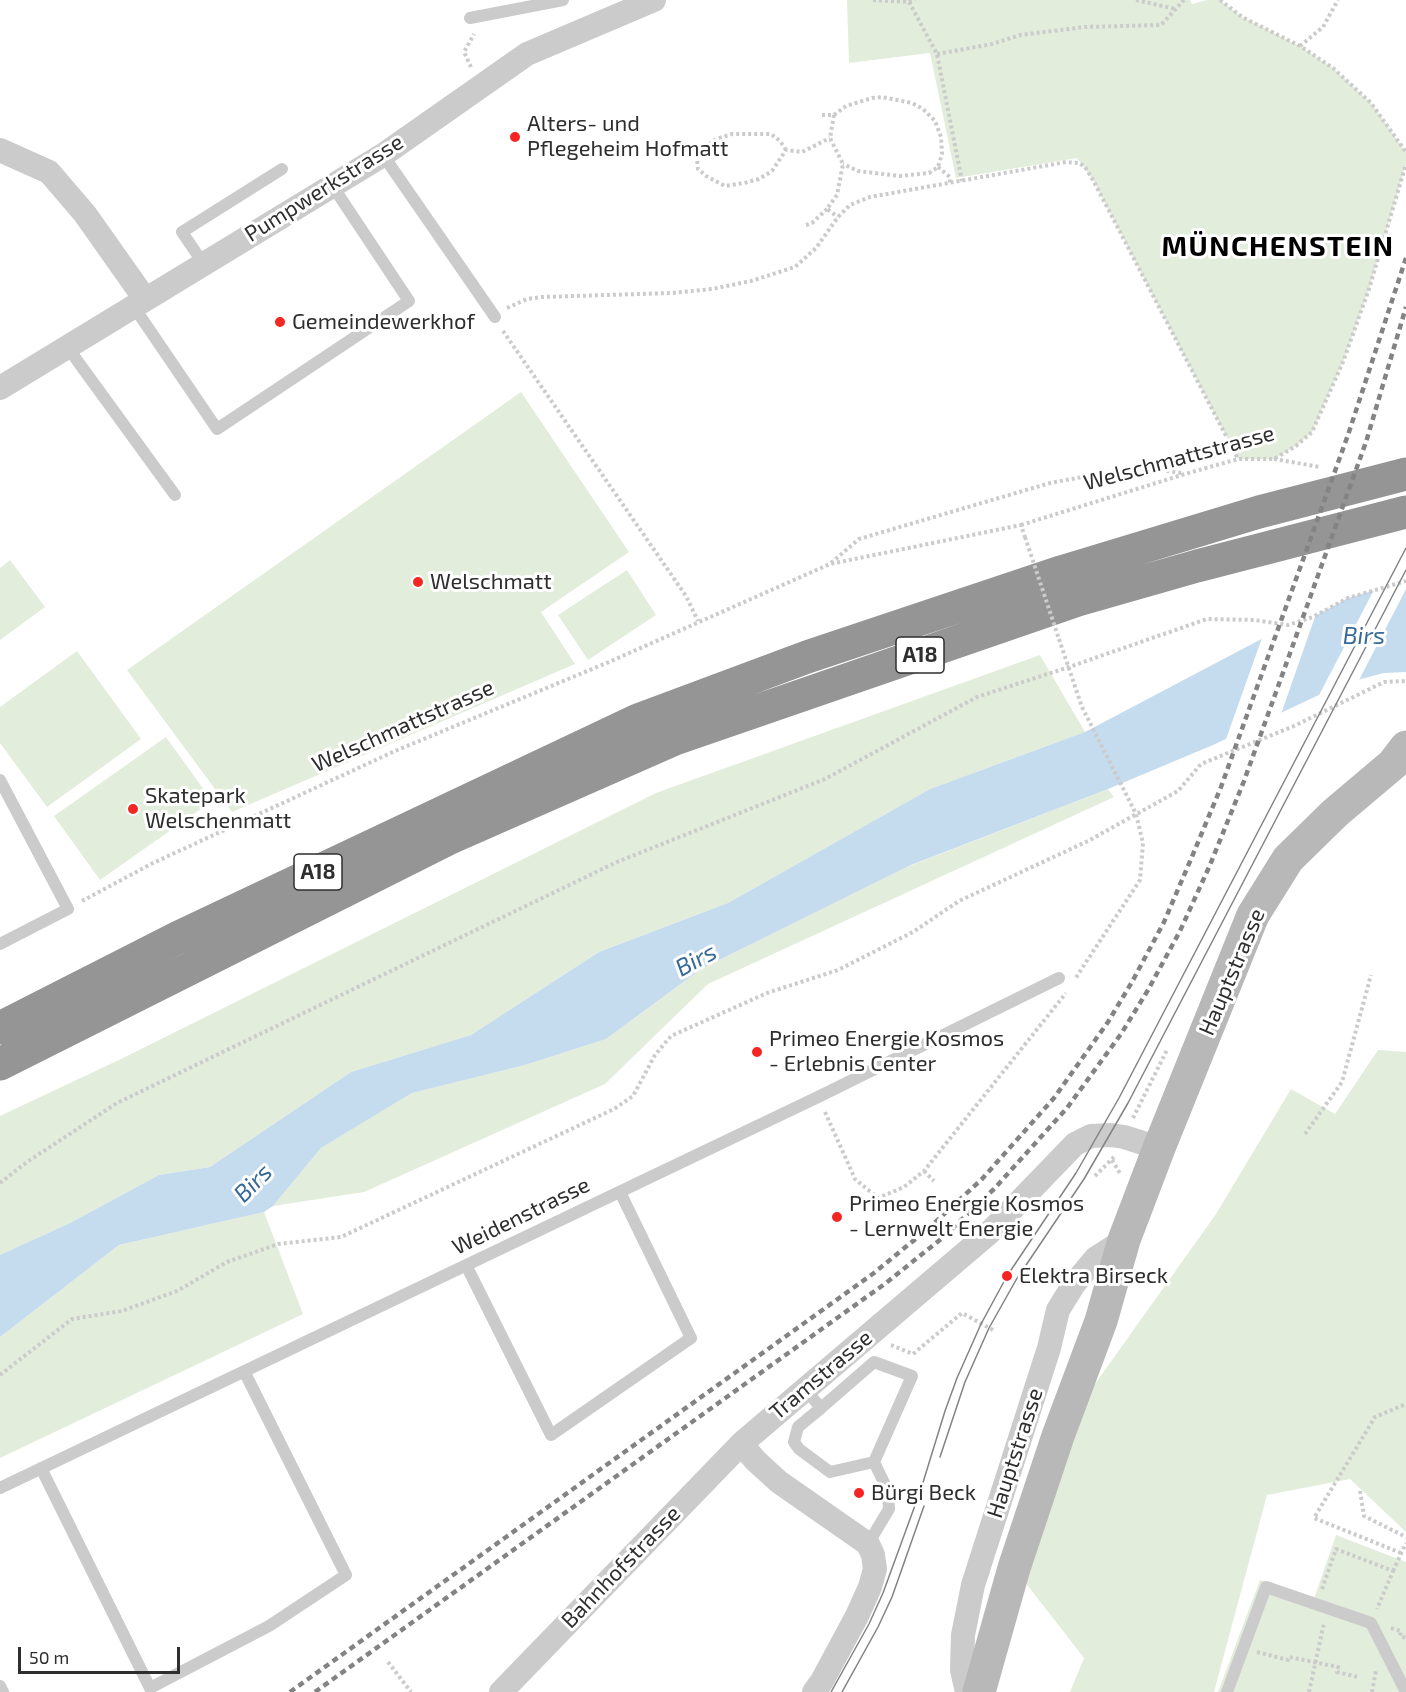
<!DOCTYPE html>
<meta charset="utf-8">
<style>
body{margin:0}
#map{position:relative;width:1406px;height:1692px;overflow:hidden;background:#fff;font-family:"Exo 2",sans-serif}
canvas{display:block}
.scale{position:absolute;left:18px;top:1647px;width:162px;height:27px;box-sizing:border-box;border:3px solid #2e2e2e;border-top:0;padding-left:8px;font-size:18px;line-height:21px;white-space:nowrap;color:#2e2e2e;-webkit-text-stroke:4px #fff;paint-order:stroke}
</style>
<div id="map">
<canvas width="1406" height="1692"></canvas>
<div class="scale">50 m</div>
</div>
<script>
const c = document.querySelector('canvas').getContext('2d');
c.lineJoin = 'round';
function fill(path, color) { c.fillStyle = color; c.fill(path, 'evenodd'); }
const shape = rows => new Path2D(rows.map(r => 'M' + r).join(''));
function trace(path, color, width, dash) { c.strokeStyle = color; c.lineWidth = width; c.lineCap = dash ? 'butt' : 'round'; c.setLineDash(dash || []); c.stroke(path); }
function label(font, color, halo, rows, align = 'center') {
  c.font = font + ' "Exo 2",sans-serif'; c.lineWidth = 6; c.setLineDash([]); c.textBaseline = 'middle'; c.strokeStyle = halo; c.fillStyle = color; for (const [text, x, y, turn = 0] of rows) {
    c.save(); c.translate(x, y); c.rotate((+turn || 0) * Math.PI / 180); c.textAlign = isNaN(turn) ? turn : align; if (halo) c.strokeText(text, 0, 0); c.fillText(text, 0, 0); c.restore();
  }
}
fill(shape([
 [847,0,1190,0,1192,4,1207,0,1220,0,1242,17,1300,46,1333,68,1371,103,1406,152,1406,164,1369,289,1343,362,1312,432,1296,446,1274,459,1238,459,1093,180,1077,158,956,178,930,53,849,63],
 [521,392,629,552,541,612,575,664,232,812,127,670],
 [10,560,45,607,0,640,0,568],
 [627,570,656,615,588,660,558,615],
 [77,651,141,739,47,807,0,743,0,707],
 [1040,655,1085,732,930,789,728,903,599,952,471,1035,351,1072,210,1167,159,1175,70,1223,0,1255,0,1116,123,1058,656,793],
 [166,737,212,801,100,880,54,816],
 [1108,789,1114,797,708,984,605,1084,364,1192,273,1206,321,1148,412,1093,525,1065,606,1039,701,969,907,867],
 [1378,1050,1406,1052,1406,1532,1350,1479,1267,1495,1214,1692,1070,1692,1084,1658,1014,1568,1058,1436,1216,1214,1291,1089,1335,1114],
 [264,1212,303,1314,0,1458,0,1337,119,1245],
 [1336,1535,1406,1562,1406,1692,1218,1692,1260,1580,1314,1599]
]), '#e3eddb');
fill(shape([
 [1406,581,1406,672,1384,673,1342,684,1213,745,1108,789,911,865,701,969,606,1039,525,1065,412,1093,321,1148,273,1206,264,1212,119,1245,0,1337,0,1255,70,1223,159,1175,210,1167,351,1072,471,1035,599,952,728,903,930,789,1085,732,1288,625,1313,617,1348,598]
]), '#c5dbee');
fill(shape([
 [1406,578,1406,589,1357,684,1343,687,1317,699,1376,586],
 [1317,611,1280,717,1225,742,1263,635,1287,622]
]), '#fff');
trace(shape([
 [873,0,909,2,915,0],
 [1136,0,1176,9],
 [1220,0,1242,17,1300,46,1333,68,1371,103,1406,152],
 [909,2,937,54,962,181],
 [1300,46,1323,27,1338,0],
 [937,54,992,44,1020,35,1085,27,1161,25,1184,0],
 [471,67,464,52,474,34],
 [822,115,834,115,846,106,872,98,882,97,912,103,923,109,935,121,941,137,942,154,938,167,929,173,900,176,858,171,843,164],
 [834,115,830,138,843,164,837,195,827,209,838,217],
 [786,150,780,141,771,134,732,134,716,139,704,148,697,159,698,169,706,176,725,186,744,183,759,179,772,171,786,150,802,152,830,138],
 [938,167,950,177,950,184],
 [806,225,812,223,827,209],
 [507,308,527,299,542,297,672,293,712,289,751,281,795,267,816,248,838,217,850,205,870,197,1066,162,1079,163,1085,167,1093,180,1238,459],
 [503,331,686,596,698,621],
 [1274,459,1320,467],
 [1021,525,1185,474,1238,459,1274,459,1296,446,1312,432,1343,362,1369,289,1406,164],
 [831,563,859,539,1050,483,1136,467,1182,473],
 [1059,639,1082,707,1136,814,1143,843,1140,880,1075,979],
 [82,901,151,864,395,751,609,662,830,564,1021,525,1025,537],
 [825,1112,855,1179,878,1198,904,1187,924,1171,1066,993],
 [1133,1118,1167,1050],
 [1305,1134,1342,1082,1371,975],
 [1112,1160,1121,1175],
 [924,1171,934,1181],
 [1095,1176,1114,1157],
 [0,1183,27,1162,117,1103,617,862,825,779,977,697,1069,667,1207,619,1254,620,1288,625,1313,617,1348,598,1406,581],
 [891,1345,913,1354,962,1313,993,1330],
 [0,1375,72,1319,122,1311,177,1291,227,1262,278,1244,341,1237,614,1109,633,1096,655,1055,671,1036,767,993,838,970,913,932,959,901,1088,841,1178,791,1201,764,1294,726,1384,682,1406,681],
 [1360,1491,1364,1516,1406,1537],
 [1401,1553,1314,1518,1375,1417,1406,1404],
 [1393,1571,1406,1543],
 [1322,1589,1336,1549,1393,1571,1377,1609],
 [1391,1628,1401,1631,1400,1636,1406,1638],
 [1257,1652,1288,1660,1289,1657,1338,1667,1337,1672,1358,1677],
 [388,1662,411,1692],
 [1309,1692,1324,1623],
 [1372,1692,1376,1670]
]), '#cbcbcb', 4, [3, 3]);
trace(shape([
 [470,18,563,0],
 [383,155,495,317],
 [203,263,182,232,282,169],
 [134,307,217,429,409,301,332,185],
 [68,348,175,495],
 [0,780,68,909,0,944],
 [466,1265,551,1435,691,1338,620,1192],
 [805,1389,821,1408,874,1362,912,1376,874,1462,888,1491,889,1509,868,1544],
 [821,1408,798,1427,794,1442,799,1449,830,1472,874,1462],
 [41,1468,150,1688,269,1626,346,1575,244,1371],
 [0,1488,818,1097,1059,978],
 [0,1686,3,1692],
 [1227,1692,1266,1587,1371,1623,1406,1692]
]), '#cbcbcb', 12);
trace(shape([
 [0,150,49,172,85,214,145,299],
 [0,388,383,155,527,54,654,0],
 [741,1444,756,1461,779,1482,868,1544,873,1555,875,1569,870,1587,857,1616,822,1681,814,1692],
 [501,1692,741,1444,990,1232,1075,1144,1091,1136,1111,1135,1124,1137,1159,1148],
 [967,1692,962,1670,963,1635,973,1585,1049,1348,1058,1310,1074,1284,1096,1258,1124,1240]
]), '#cbcbcb', 24);
trace(shape([
 [979,1692,1014,1568,1058,1436,1101,1321,1124,1240,1159,1148,1253,915,1288,859,1335,813,1393,764,1406,747]
]), '#b8b8b8', 33);
trace(shape([
 [0,1028,177,938,638,720,807,657,1061,572,1259,512,1406,474],
 [0,1064,448,839,675,739,1078,600,1197,566,1406,512]
]), '#959595', 33);
trace(shape([
 [940,1457,965,1382,989,1328,1016,1280,1084,1179,1128,1103,1406,570],
 [831,1692,869,1624,883,1593,921,1489,945,1411,957,1378,981,1324,1007,1276,1076,1173,1119,1098,1406,548],
 [842,1692,878,1627,892,1597,924,1506]
]), '#838383', 1.5);
trace(shape([
 [290,1692,874,1273,930,1227,982,1179,1054,1098,1108,1022,1132,982,1164,922,1191,859,1221,787,1348,435,1406,258],
 [315,1692,886,1283,941,1239,994,1189,1067,1108,1121,1034,1148,990,1180,931,1210,865,1244,781,1366,442,1406,307]
]), '#838383', 4.5, [6, 4.5]);
trace(shape([
 [1025,537,1059,639]
]), '#cbcbcb', 4, [3, 3]);
for (const [x, y, r, color] of [
 [515,137,6,"#f32623"],
 [280,322,6,"#f32623"],
 [418,582,6,"#f32623"],
 [133,809,6,"#f32623"],
 [757,1052,6,"#f32623"],
 [837,1217,6,"#f32623"],
 [1007,1276,6,"#f32623"],
 [859,1493,6,"#f32623"]
]) { const dot = new Path2D(); dot.arc(x, y, r, 0, 2 * Math.PI); c.fillStyle = color; c.fill(dot); trace(dot, '#fff', 2); }
for (const [x, y, w] of [
 [920,655,48],
 [318,872,48]
]) { const box = new Path2D(); box.roundRect(x - w / 2, y - 18, w, 36, 4.5); c.fillStyle = '#fff'; c.fill(box); trace(box, '#2e2e2e', 1.5); }
label('bold 21px', '#2e2e2e', null, [
 ["A18",920,655],
 ["A18",318,872]
]);
label('22px', '#2e2e2e', '#fff', [
 ["Alters- und",527,124],
 ["Pflegeheim Hofmatt",527,149],
 ["Gemeindewerkhof",292,322],
 ["Welschmatt",430,582],
 ["Skatepark",145,796],
 ["Welschenmatt",145,821],
 ["Primeo Energie Kosmos",769,1039],
 ["- Erlebnis Center",769,1064],
 ["Primeo Energie Kosmos",849,1204],
 ["- Lernwelt Energie",849,1229],
 ["Elektra Birseck",1019,1276],
 ["Bürgi Beck",871,1493]
], 'left');
label('22px', '#2e2e2e', '#fff', [
 ["Pumpwerkstrasse",324,188,-32],
 ["Welschmattstrasse",1179,458,-15],
 ["Welschmattstrasse",403,726,-24],
 ["Hauptstrasse",1232,972,-67],
 ["Weidenstrasse",521,1216,-26],
 ["Tramstrasse",821,1375,-40],
 ["Hauptstrasse",1015,1453,-72],
 ["Bahnhofstrasse",621,1567,-46]
]);
label('italic 24px', '#366997', '#fff', [
 ["Birs",1364,636],
 ["Birs",696,960,-28],
 ["Birs",253,1183,-45]
]);
c.letterSpacing = '1.5px';
label('bold 28px', '#000', '#fff', [
 ["MÜNCHENSTEIN",1278,247]
]);
c.letterSpacing = '0px';
</script>
